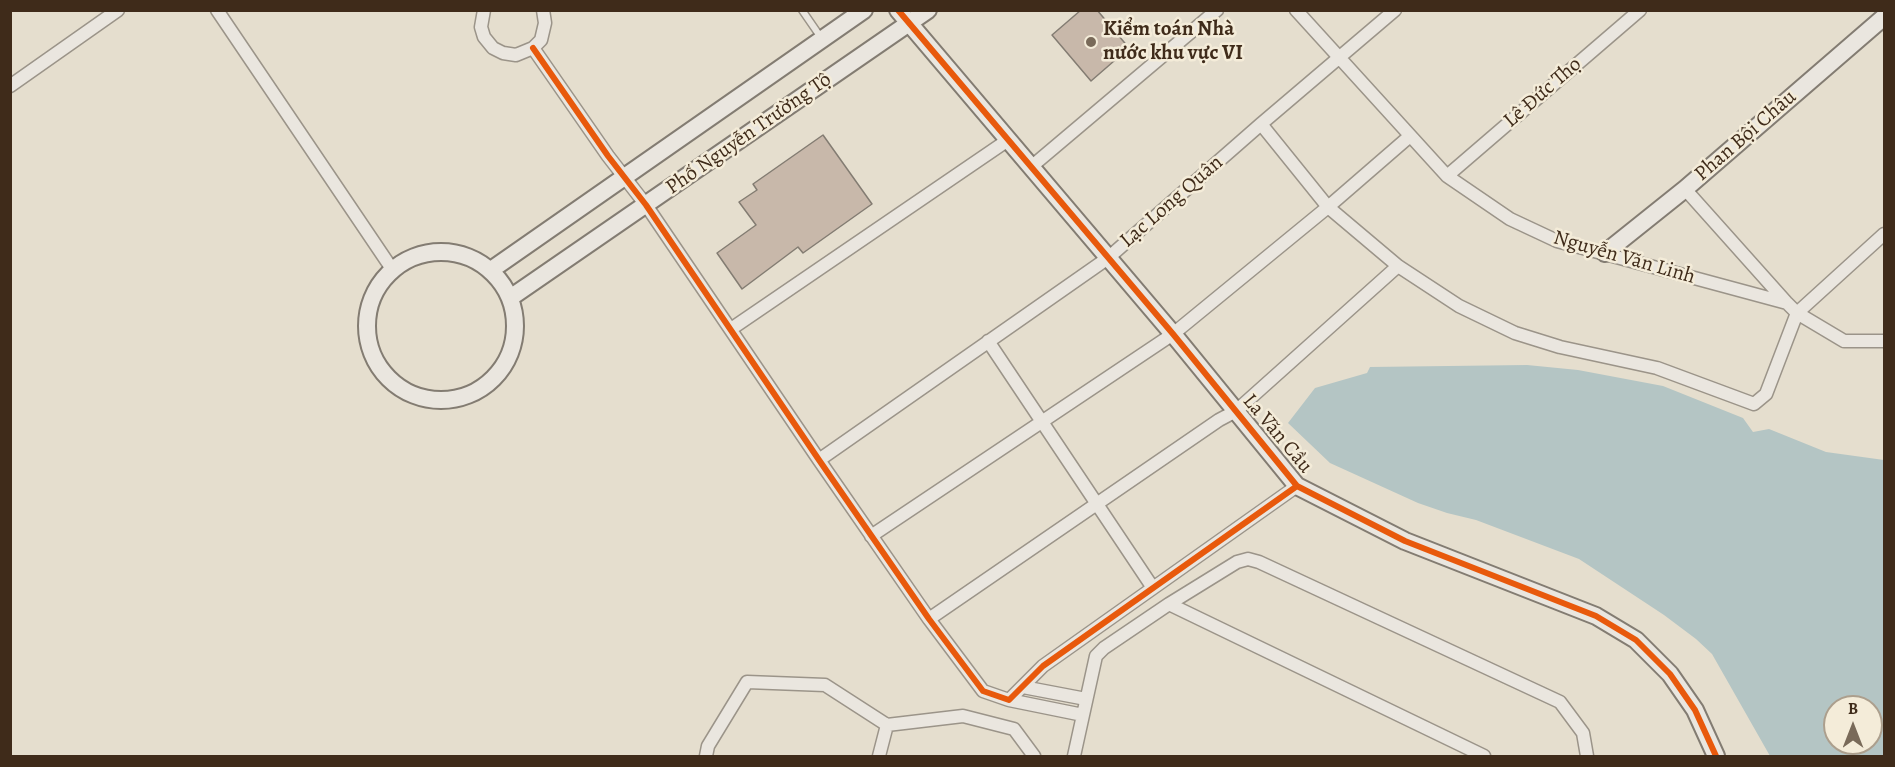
<!DOCTYPE html>
<meta charset="utf-8">
<style>
body{margin:0}
#map{position:relative;width:1895px;height:767px;overflow:hidden;background:#e5dece;font-family:Alegreya,serif}
canvas{display:block}
.frame{position:absolute;inset:0;border:12px solid #3f2b1a;pointer-events:none}
.north{position:absolute;left:1823px;top:695px;width:60px;height:60px;box-sizing:border-box;background:#f4ecd9;border:2px solid #ac9f8d;border-radius:50%;rotate:0deg;font-size:16px;font-weight:700;line-height:24px;text-align:center;color:#3f2b1a}
.north::after{content:'';display:block;margin:auto;width:21px;height:27px;background:#796a59;clip-path:polygon(50% 0,100% 100%,50% 72%,0 100%)}
</style>
<div id="map">
<canvas width="1895" height="767"></canvas>
<div class="frame"></div>
<div class="north">B</div>
</div>
<script>
const c = document.querySelector('canvas').getContext('2d');
c.lineJoin = 'round';
function fill(path, color) { c.fillStyle = color; c.fill(path, 'evenodd'); }
const shape = rows => new Path2D(rows.map(r => 'M' + r).join(''));
function trace(path, color, width, dash) { c.strokeStyle = color; c.lineWidth = width; c.lineCap = dash ? 'butt' : 'round'; c.setLineDash(dash || []); c.stroke(path); }
function label(font, color, halo, rows, align = 'center') {
  c.font = font + ' Alegreya,serif'; c.lineWidth = 5; c.setLineDash([]); c.textBaseline = 'middle'; c.strokeStyle = halo; c.fillStyle = color; for (const [text, x, y, turn = 0] of rows) {
    c.save(); c.translate(x, y); c.rotate((+turn || 0) * Math.PI / 180); c.textAlign = isNaN(turn) ? turn : align; if (halo) c.strokeText(text, 0, 0); c.fillText(text, 0, 0); c.restore();
  }
}
fill(shape([
 [1527,365,1578,370,1663,386,1743,418,1753,432,1769,429,1826,452,1884,460,1884,756,1770,756,1712,654,1696,639,1664,615,1579,559,1476,520,1447,513,1418,503,1330,463,1288,423,1315,388,1367,373,1370,367],
 [1835,707,1871,707,1871,743,1835,743]
]), '#b4c5c4');
const building = shape([
 [1081,10,1097,10,1129,48,1091,81,1052,35,1081,10],
 [823,135,872,204,803,253,798,247,742,289,717,253,756,225,739,202,757,190,753,184,823,135]
]);
fill(building, '#c8b8aa');
trace(building, '#837c72', 1.5);
const lane = shape([
 [802,10,822,39]
]);
const street = shape([
 [217,10,392,269],
 [484,10,481,27,484,37,493,48,503,53,516,55,533,48,541,40,545,23,543,10],
 [1296,10,1447,176,1510,219,1557,241,1787,303,1797,313,1844,341,1884,341],
 [533,48,608,156,646,205,819,460,929,619,983,691,1009,700,1043,666,1297,486],
 [10,86,118,10],
 [1261,124,1328,207,1398,266,1459,306,1515,333,1560,347,1657,368,1754,404,1766,394,1797,313,1884,234],
 [1031,167,1217,10],
 [1447,176,1640,10],
 [1685,189,1786,302],
 [731,329,1008,140],
 [988,341,1153,588],
 [819,460,1108,258,1261,124,1395,10],
 [871,536,1173,334,1328,207,1410,136],
 [1169,604,1484,756],
 [929,619,1219,420,1236,411,1398,266],
 [1023,687,1086,699],
 [1009,700,1083,715],
 [706,756,708,746,747,682,825,685,887,725,963,716,1014,729,1034,756],
 [879,756,887,725],
 [1074,756,1096,656,1104,648,1169,604,1237,562,1248,559,1259,562,1560,702,1583,733,1587,756]
]);
const secondary = shape([
 [898,10,1173,334,1297,486,1405,541,1596,616,1636,640,1670,674,1695,710,1716,756],
 '367 326a74 74 0 1 1 148 0a74 74 0 1 1-148 0Z',
 [1605,253,1685,189,1884,17],
 [491,270,864,10],
 [510,298,928,10]
]);
trace(lane, '#9b9489', 9);
trace(street, '#9b9489', 15);
trace(secondary, '#837c72', 20);
trace(lane, '#eae6df', 6);
trace(street, '#eae6df', 12);
trace(secondary, '#eae6df', 16);
trace(shape([
 [898,10,1173,334,1297,486,1405,541,1596,616,1636,640,1670,674,1695,710,1716,756],
 [533,48,608,156,646,205,819,460,929,619,983,691,1009,700,1043,666,1297,486]
]), '#e8590c', 6);
for (const [x, y, r, color] of [
 [1091,42,6,"#796a59"]
]) { const dot = new Path2D(); dot.arc(x, y, r, 0, 2 * Math.PI); c.fillStyle = color; c.fill(dot); trace(dot, '#f4ecd9', 2); }
label('bold 21px', '#3f2b1a', '#f4ecd9', [
 ["Kiểm toán Nhà",1103,30],
 ["nước khu vực VI",1103,54]
], 'left');
label('21px', '#3f2b1a', '#f4ecd9', [
 ["Lê Đức Thọ",1543,93,-41],
 ["Phố Nguyễn Trường Tộ",749,134,-35],
 ["Phan Bội Châu",1746,136,-41],
 ["Lạc Long Quân",1172,202,-41],
 ["Nguyễn Văn Linh",1624,258,16],
 ["La Văn Cầu",1277,434,50]
]);
</script>
